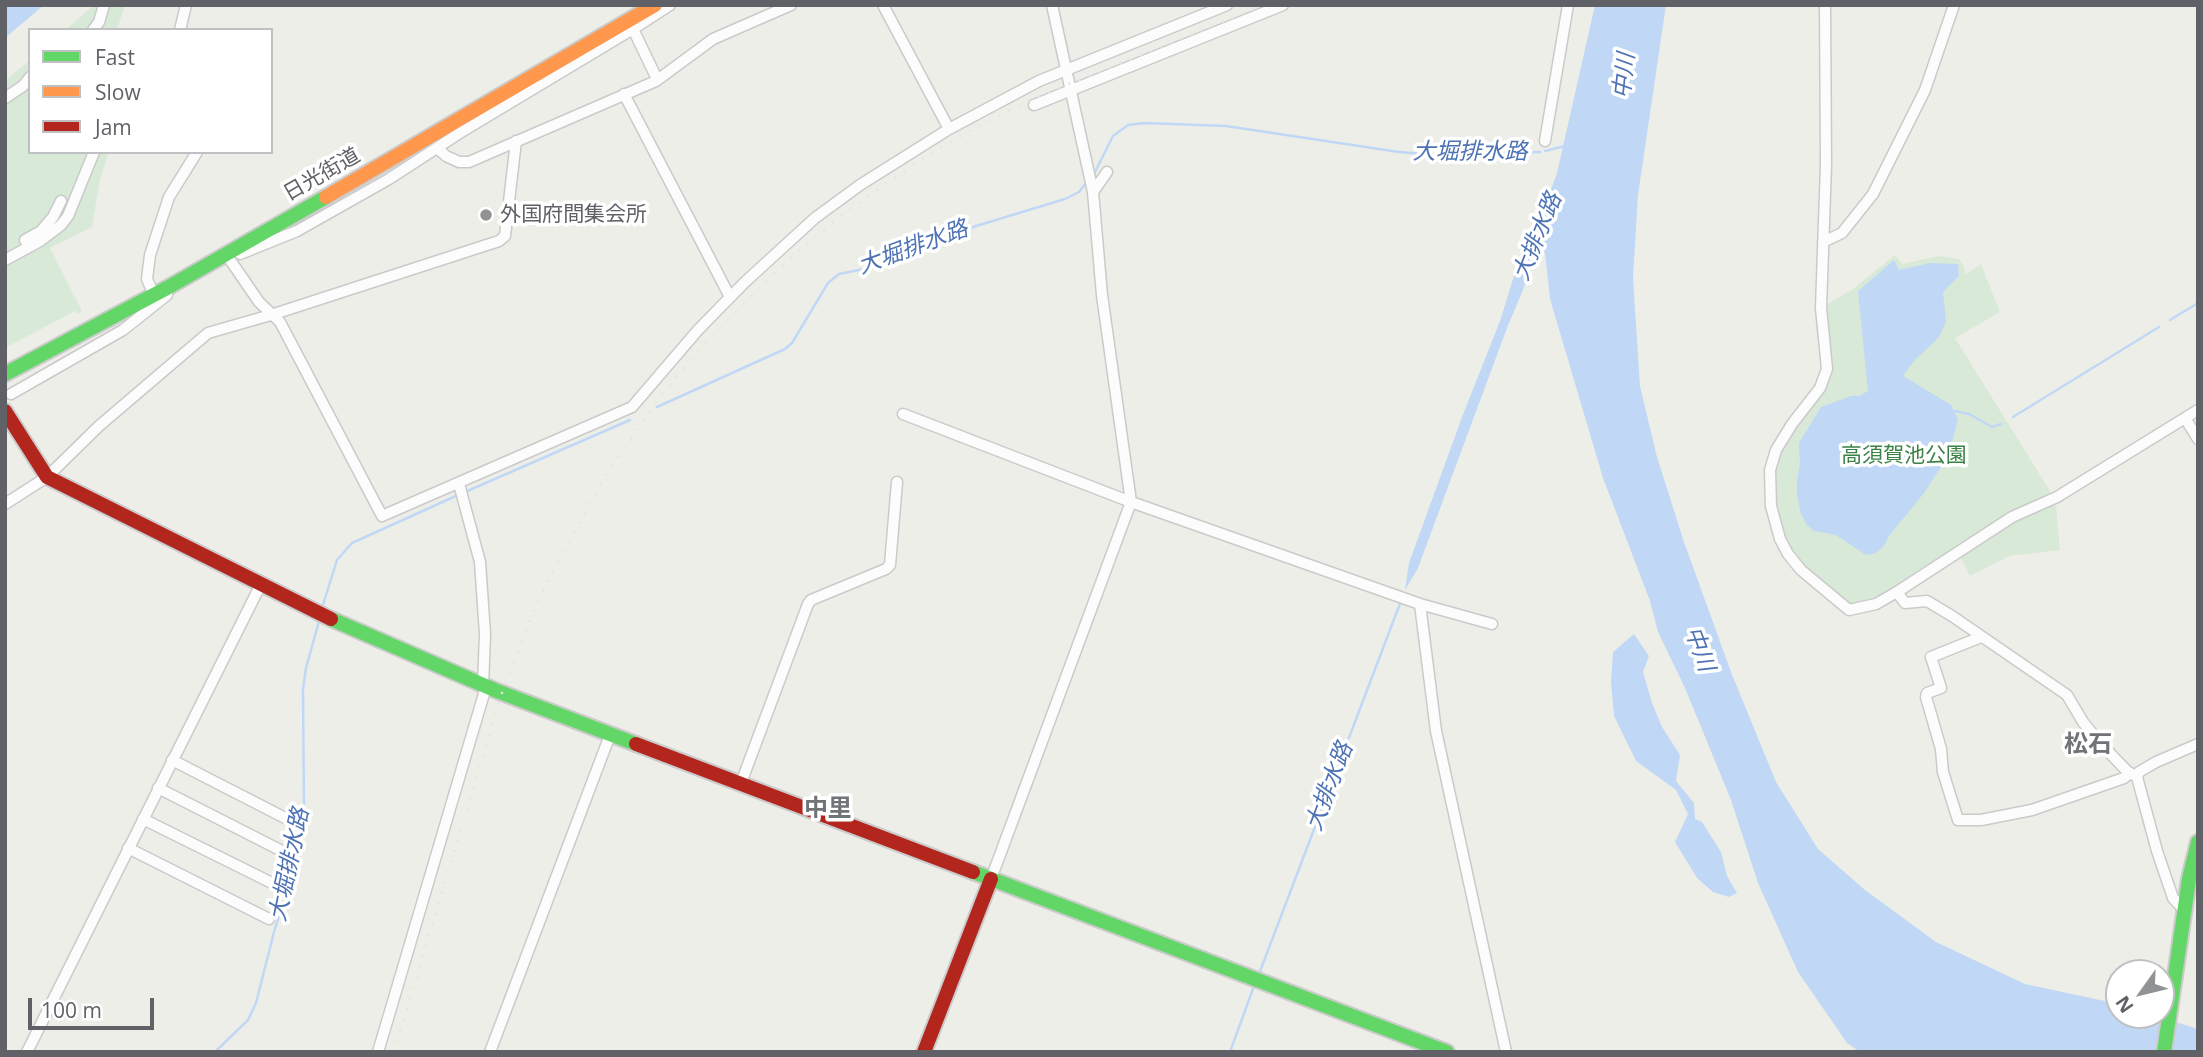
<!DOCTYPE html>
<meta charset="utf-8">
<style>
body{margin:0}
#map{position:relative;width:2203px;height:1057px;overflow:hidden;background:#eeeee9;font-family:"Open Sans",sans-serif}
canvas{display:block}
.frame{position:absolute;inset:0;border:7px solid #5f6167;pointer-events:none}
.legend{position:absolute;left:28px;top:28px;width:245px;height:126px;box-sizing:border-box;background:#fff;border:2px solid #bfc0c2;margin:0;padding:9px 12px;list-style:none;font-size:21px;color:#5f6167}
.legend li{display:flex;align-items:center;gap:14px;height:35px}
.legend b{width:35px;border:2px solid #bfc0c2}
.north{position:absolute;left:2105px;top:959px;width:70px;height:70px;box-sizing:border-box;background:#fff;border:2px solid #bfc0c2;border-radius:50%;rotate:236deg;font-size:19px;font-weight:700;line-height:28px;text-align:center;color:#5f6167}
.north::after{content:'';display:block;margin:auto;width:24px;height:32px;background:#919294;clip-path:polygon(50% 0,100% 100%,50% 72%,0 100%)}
.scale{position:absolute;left:28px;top:998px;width:126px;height:32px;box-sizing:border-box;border:4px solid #5f6167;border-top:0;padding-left:9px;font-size:21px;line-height:24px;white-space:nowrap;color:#5f6167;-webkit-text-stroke:5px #fff;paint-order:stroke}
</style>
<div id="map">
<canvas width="2203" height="1057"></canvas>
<div class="frame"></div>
<ul class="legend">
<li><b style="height:9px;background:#63d668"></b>Fast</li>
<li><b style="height:9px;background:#ff974d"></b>Slow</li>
<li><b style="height:9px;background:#b3261e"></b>Jam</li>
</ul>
<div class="north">N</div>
<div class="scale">100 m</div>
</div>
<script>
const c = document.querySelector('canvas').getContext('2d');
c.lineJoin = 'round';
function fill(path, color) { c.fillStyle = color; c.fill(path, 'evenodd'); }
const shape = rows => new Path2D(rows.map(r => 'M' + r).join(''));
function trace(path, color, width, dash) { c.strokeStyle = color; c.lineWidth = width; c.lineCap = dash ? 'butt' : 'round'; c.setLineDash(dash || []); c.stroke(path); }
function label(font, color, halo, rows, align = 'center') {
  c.font = font + ' "Open Sans","Noto Sans JP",sans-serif'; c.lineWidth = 7; c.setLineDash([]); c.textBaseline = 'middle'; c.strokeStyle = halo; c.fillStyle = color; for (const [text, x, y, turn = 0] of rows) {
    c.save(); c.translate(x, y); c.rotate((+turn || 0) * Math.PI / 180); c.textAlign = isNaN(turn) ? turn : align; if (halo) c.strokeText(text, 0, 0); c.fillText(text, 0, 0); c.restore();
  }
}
fill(shape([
 [94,5,125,5,117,30,65,30],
 [30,60,30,152,109,152,100,179,92,227,50,248,82,311,78,314,75,311,5,348,5,81],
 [1895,255,1902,264,1939,256,1959,259,1964,267,1965,275,1981,264,2000,312,1955,338,2050,491,2049,496,2020,508,1915,572,1878,599,1847,604,1792,556,1775,513,1773,476,1778,452,1830,368,1826,305,1853,289],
 [2051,505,2056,506,2060,550,2009,556,1970,576,1960,557,2021,518]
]), '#d8e9d8');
fill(shape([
 [5,5,44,5,5,38],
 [1595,5,1666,5,1638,195,1633,278,1640,386,1657,457,1684,542,1731,672,1776,782,1818,849,1865,890,1936,942,2025,984,2119,1004,2119,1015,2153,1015,2198,1029,2198,1052,1860,1052,1847,1043,1798,972,1758,883,1731,800,1685,688,1658,632,1650,601,1603,478,1550,299,1545,253,1541,247,1507,328,1418,568,1405,590,1409,563,1462,417,1500,321,1521,253,1536,231,1557,173],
 [1894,260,1899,270,1930,263,1958,264,1959,276,1943,292,1946,322,1939,337,1914,361,1903,376,1951,405,1958,420,1948,456,1924,493,1889,536,1884,546,1876,553,1866,555,1836,535,1814,531,1806,524,1801,514,1797,495,1797,481,1800,463,1799,443,1821,407,1851,396,1859,396,1868,391,1858,291],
 [1634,634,1649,656,1643,672,1652,703,1662,727,1680,755,1676,781,1694,803,1695,819,1702,822,1721,852,1727,876,1737,893,1729,897,1713,892,1697,878,1675,842,1688,814,1676,790,1636,761,1614,716,1611,682,1613,652]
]), '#c0d8f5');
trace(shape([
 [1545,151,1565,146],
 [1094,174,1113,136,1128,125,1145,123,1226,126,1399,152,1437,155,1540,152],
 [2170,320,2198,303],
 [657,407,785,349,792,343,828,283,839,274,879,266,976,226,1065,199,1079,192,1086,183],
 [1955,411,1969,414,1992,427,2001,424],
 [2013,417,2159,327],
 [465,492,630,420],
 [322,608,337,560,352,543,458,495],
 [1259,974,1401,601],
 [215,1052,248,1020,256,1003,274,932,297,857,304,810,303,689,306,668,319,621],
 [1230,1052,1254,986]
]), '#c0d8f5', 2.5);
const street = shape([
 [883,5,949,129],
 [1825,5,1826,165,1821,308,1827,369,1820,388,1792,424,1776,450,1770,470,1771,506,1780,539,1788,554,1801,570,1849,610,1876,604,1897,592,1905,603,1927,601,1952,616,2067,695,2083,722,2100,743,2127,771,2137,777],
 [93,30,99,22,104,5],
 [180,30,186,5],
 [657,79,633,29,670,5],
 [624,94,730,297],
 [5,98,23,86,30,77],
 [1034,105,1283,5],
 [1545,141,1568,5],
 [437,148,446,156,459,162,469,162,656,81,713,39,791,5],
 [1093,192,1107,172],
 [1823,242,1842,233,1873,194,1925,90,1954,5],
 [29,247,25,240,41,231,53,217,61,201],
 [226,254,259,302,280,322,382,516,632,407,698,330,745,282,815,218,860,185,949,129,1039,81,1227,5],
 [240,254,297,231,389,179,458,134,633,29],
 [5,260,40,241,61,225,68,216,94,152],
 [154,295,147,279,150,255,169,197,197,152],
 [11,394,123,330,167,295],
 [903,414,1131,502,1420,604,1492,624],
 [2185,418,2198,439],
 [459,484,480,562,485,634,483,686],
 [5,504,47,477,99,426,208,333,274,314,499,241,505,236,516,141],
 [1897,592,2012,517,2057,497,2198,410],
 [1420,604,1436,731,1506,1052],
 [1981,637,1931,657,1941,688,1927,693,1926,697,1941,749,1943,772,1958,820,1981,820,2032,810,2124,778,2130,773],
 [172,760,293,822],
 [741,783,808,604,811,600,886,569,890,565,897,482],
 [158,788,288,854],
 [143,819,280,887],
 [128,848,269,919],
 [991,879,1131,502,1102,295,1093,192,1052,5],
 [2184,910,2173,898,2157,851,2137,777,2139,772,2156,762,2198,744],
 [27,1052,261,584],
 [378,1052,486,687],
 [490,1052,610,735]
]);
const fast = shape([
 [5,374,167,288,326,197],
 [331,619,497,691,636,744],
 [973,872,1447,1052],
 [2164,1052,2189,879,2198,842]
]);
const slow = shape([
 [326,197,655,5]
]);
const jam = shape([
 [5,411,47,477,331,619],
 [636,744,973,872],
 [924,1052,991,879]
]);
trace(street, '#cacaca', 13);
trace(fast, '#cbcbcb', 18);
trace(slow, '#cbcbcb', 18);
trace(jam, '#cbcbcb', 18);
trace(street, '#fcfcfc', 10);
trace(fast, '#63d668', 14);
trace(slow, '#ff974d', 14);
trace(jam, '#b3261e', 14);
trace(shape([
 [394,1052,502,693,532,615,553,570,604,478,660,397,691,359,763,284,802,248,841,216,919,161,976,127,1032,99,1264,5]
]), '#e4e5e4', 2.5, [2, 9]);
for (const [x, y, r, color] of [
 [486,215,7,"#919294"]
]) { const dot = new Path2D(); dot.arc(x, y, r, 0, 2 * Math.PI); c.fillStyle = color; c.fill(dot); trace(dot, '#fff', 2.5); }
label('21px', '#5f6167', '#fff', [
 ["日光街道",322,175,-30]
]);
label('21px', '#5f6167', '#fff', [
 ["外国府間集会所",500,215]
], 'left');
label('21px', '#3a8246', '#fff', [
 ["高須賀池公園",1904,456]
]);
label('italic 23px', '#4d73b5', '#fff', [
 ["中川",1625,76,-84],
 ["大堀排水路",1470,152],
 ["大排水路",1538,237,-68],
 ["大堀排水路",913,248,-20],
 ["中川",1699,649,70],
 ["大排水路",1330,787,-69],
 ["大堀排水路",290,865,-78]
]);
label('bold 24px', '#707378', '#fff', [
 ["松石",2088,745],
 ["中里",828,809]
]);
</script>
